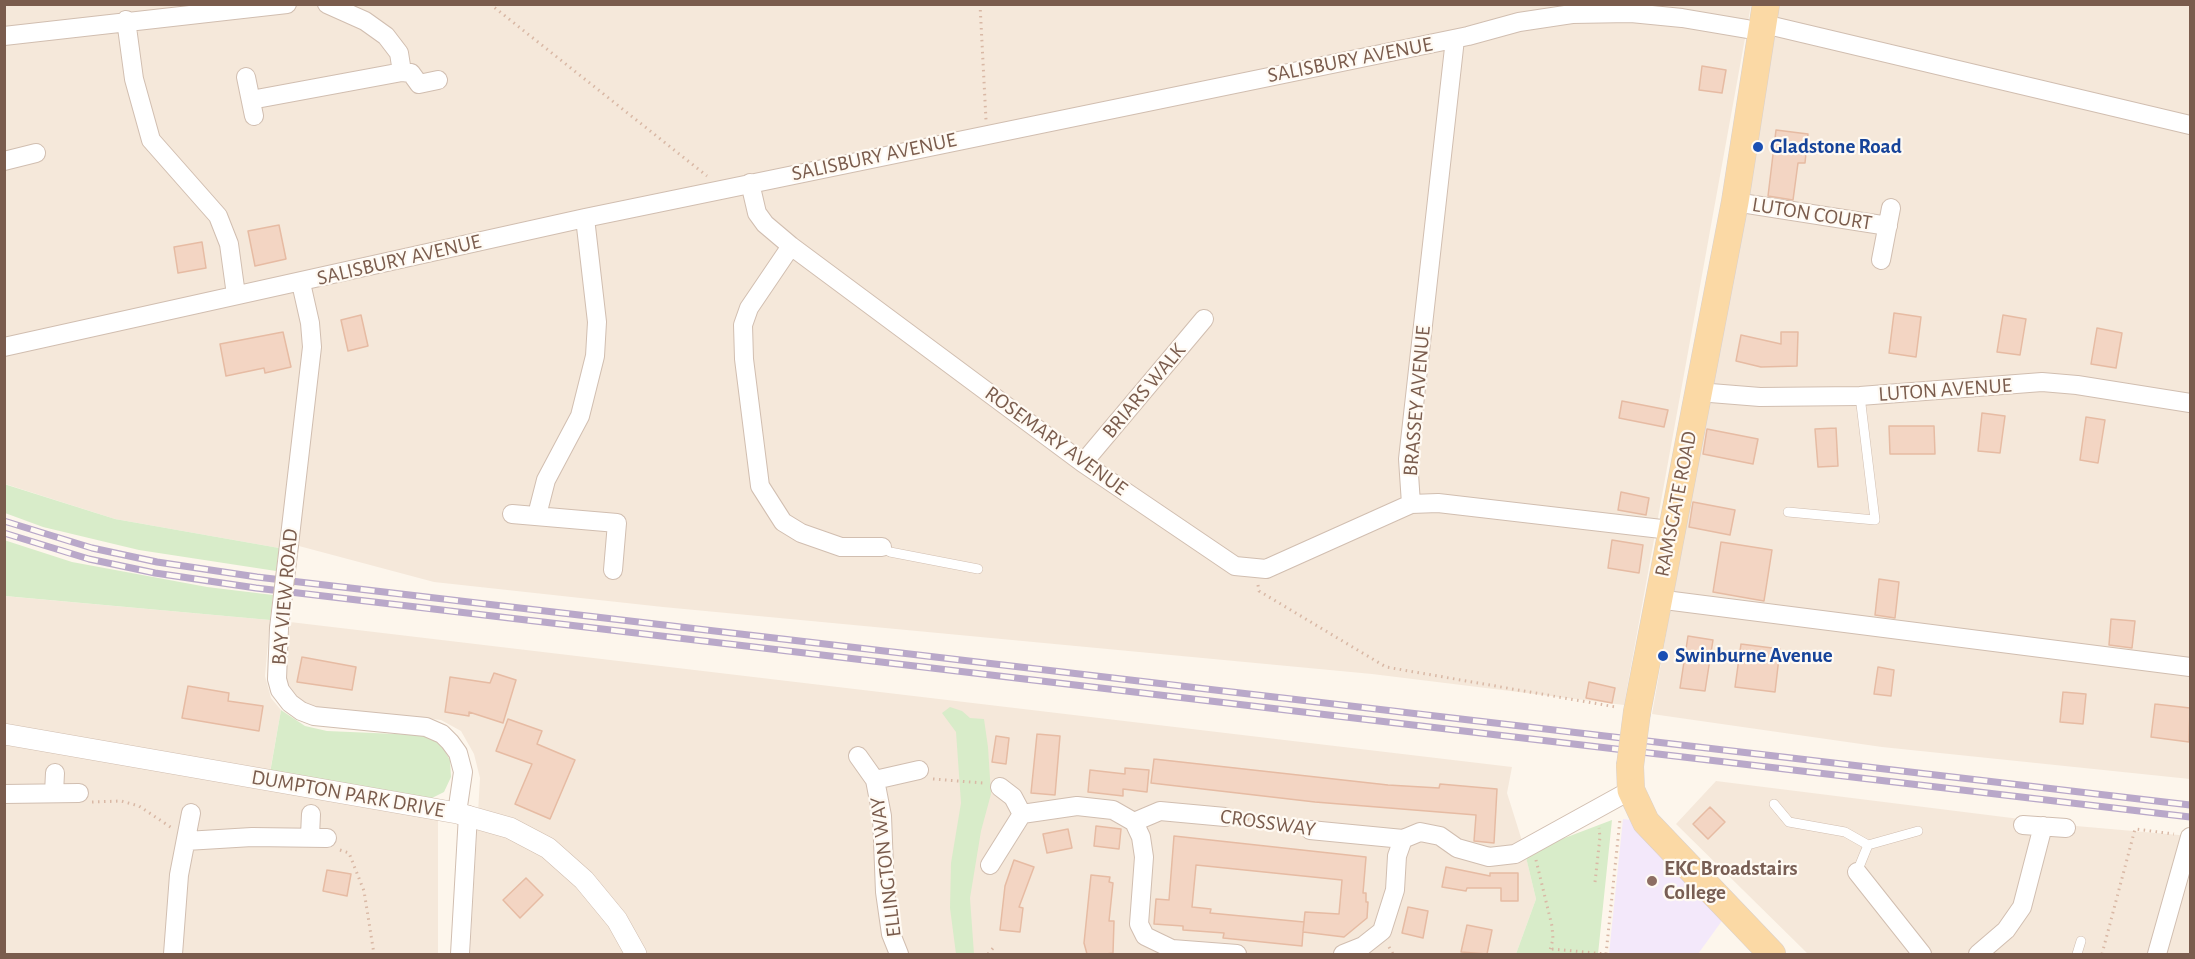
<!DOCTYPE html>
<style>
body{margin:0}
#map{position:relative;width:2195px;height:959px;overflow:hidden;background:#fdf6ec;font-family:"Alegreya Sans",sans-serif}
canvas{display:block}
.frame{position:absolute;inset:0;border:6px solid #7a5c4d;pointer-events:none}
</style>
<div id="map">
<canvas width="2195" height="959"></canvas>
<div class="frame"></div>
</div>
<script>
const c = document.querySelector('canvas').getContext('2d');
c.lineJoin = 'round';
function fill(path, color) { c.fillStyle = color; c.fill(path, 'evenodd'); }
const shape = rows => new Path2D(rows.map(r => 'M' + r).join(''));
function trace(path, color, width, dash) { c.strokeStyle = color; c.lineWidth = width; c.lineCap = dash ? 'butt' : 'round'; c.setLineDash(dash || []); c.stroke(path); }
function label(font, color, halo, rows, align = 'center') {
  c.font = font + ' "Alegreya Sans",sans-serif'; c.lineWidth = 4.5; c.setLineDash([]); c.textBaseline = 'middle'; c.strokeStyle = halo; c.fillStyle = color; for (const [text, x, y, turn = 0] of rows) {
    c.save(); c.translate(x, y); c.rotate((+turn || 0) * Math.PI / 180); c.textAlign = isNaN(turn) ? turn : align; if (halo) c.strokeText(text, 0, 0); c.fillText(text, 0, 0); c.restore();
  }
}
fill(shape([
 [5,5,1751,5,1624,705,1372,674,663,607,434,582,299,546,280,544,279,548,115,519,5,484],
 [1777,5,2190,5,2190,779,1882,747,1652,714],
 [4,596,270,620,265,676,271,698,281,710,267,789,438,816,438,954,5,954],
 [290,622,1512,767,1507,793,1523,844,1536,899,1516,954,470,954,480,778,474,754,461,731,441,720,315,707,299,699,288,684,285,674],
 [1716,781,2076,826,2190,836,2190,954,1808,954,1676,824]
]), '#f5e8da');
fill(shape([
 [1623,819,1631,820,1724,918,1698,954,1609,954]
]), '#f3e8fa');
fill(shape([
 [4,484,115,519,279,548,276,571,139,550,43,527,5,513],
 [4,540,72,562,207,587,273,595,270,620,5,596],
 [950,707,962,711,970,718,984,719,988,747,991,794,981,831,970,898,974,954,956,954,950,908,951,863,961,803,956,732,942,713],
 [281,710,305,726,327,731,420,735,430,738,440,743,450,760,451,777,444,792,432,798,270,773],
 [1612,820,1598,954,1516,954,1536,899,1525,853]
]), '#d8ecc9');
const building = shape([
 [1702,66,1726,70,1722,93,1699,90,1702,66],
 [1776,130,1808,134,1805,163,1798,163,1793,200,1768,196,1776,130],
 [279,225,286,259,255,266,248,231,279,225],
 [202,242,206,268,178,273,174,247,202,242],
 [1894,313,1921,317,1916,357,1889,353,1894,313],
 [361,315,368,346,348,351,341,320,361,315],
 [2003,315,2026,319,2020,355,1997,352,2003,315],
 [2097,328,2122,333,2116,368,2091,364,2097,328],
 [283,332,291,367,265,373,264,368,226,376,220,344,283,332],
 [1781,332,1798,332,1797,366,1761,367,1736,361,1741,335,1781,344,1781,332],
 [1622,401,1668,410,1664,427,1619,418,1622,401],
 [1982,413,2005,416,2000,453,1978,451,1982,413],
 [2086,417,2105,420,2098,463,2080,460,2086,417],
 [1889,426,1934,426,1935,454,1890,454,1889,426],
 [1836,428,1838,466,1818,467,1815,429,1836,428],
 [1707,429,1758,439,1753,464,1703,454,1707,429],
 [1621,492,1649,498,1646,515,1618,510,1621,492],
 [1693,502,1735,510,1730,535,1689,527,1693,502],
 [1612,540,1643,545,1639,573,1608,568,1612,540],
 [1721,542,1772,550,1764,601,1713,592,1721,542],
 [1879,579,1899,582,1895,618,1875,615,1879,579],
 [2111,619,2135,621,2132,648,2109,645,2111,619],
 [1688,636,1713,640,1705,691,1680,688,1688,636],
 [1741,644,1780,649,1775,692,1735,687,1741,644],
 [302,657,356,667,352,690,297,682,302,657],
 [1878,667,1894,670,1891,696,1874,694,1878,667],
 [494,673,516,680,503,723,469,712,469,716,445,712,450,677,490,683,494,673],
 [1589,682,1615,688,1612,703,1586,698,1589,682],
 [188,686,229,693,228,701,263,706,259,731,182,718,188,686],
 [2063,692,2086,694,2083,724,2060,722,2063,692],
 [2155,704,2190,708,2189,742,2151,737,2155,704],
 [508,719,542,731,537,744,575,760,550,819,515,804,532,764,496,751,508,719],
 [1037,734,1060,736,1055,795,1031,793,1037,734],
 [996,736,1009,738,1006,764,992,762,996,736],
 [1154,759,1388,785,1439,788,1440,784,1497,789,1494,843,1474,841,1476,815,1315,802,1151,783,1154,759],
 [1125,768,1149,770,1147,792,1123,789,1123,796,1088,792,1090,770,1125,774,1125,768],
 [1710,807,1725,822,1708,839,1693,824,1710,807],
 [1096,826,1121,829,1119,849,1094,846,1096,826],
 [1068,829,1072,848,1047,853,1043,834,1068,829],
 [1174,836,1366,857,1363,893,1366,893,1366,902,1368,902,1367,918,1344,937,1303,932,1302,946,1223,938,1224,933,1183,930,1183,926,1154,924,1156,899,1169,900,1174,836],
 [1196,865,1342,880,1339,914,1305,912,1303,931,1304,922,1210,913,1211,909,1192,907,1196,865],
 [1014,860,1034,867,1019,907,1023,908,1020,932,1000,930,1005,886,1014,860],
 [1446,867,1490,876,1490,873,1518,873,1518,901,1501,901,1501,888,1467,888,1466,891,1442,887,1446,867],
 [327,870,351,874,347,896,323,891,327,870],
 [1091,875,1110,877,1109,882,1113,883,1109,921,1114,921,1113,953,1106,954,1087,954,1084,943,1091,875],
 [526,878,543,895,520,918,503,900,526,878],
 [1408,907,1428,911,1423,938,1402,933,1408,907],
 [1467,925,1492,930,1487,954,1461,952,1467,925]
]);
fill(building, '#f3d5c3');
trace(building, '#e6bba3', 1.5);
const service = shape([
 [1788,512,1875,520,1860,396],
 [882,547,890,552,978,569],
 [1774,804,1789,822,1845,832,1868,845,1918,831],
 [1857,872,1868,845],
 [2077,954,2081,941]
]);
const minor = shape([
 [327,4,365,21,386,36,399,53,402,72],
 [126,20,134,79,151,140,218,216,229,244,236,295],
 [1764,24,2190,125],
 [4,36,287,4],
 [246,77,254,116],
 [251,100,402,72,411,73,419,84,438,80],
 [4,161,36,153],
 [750,183,757,213,765,224,791,246,1083,463,1235,566,1266,569,1411,504,1438,503,1670,530],
 [1735,202,1888,226],
 [791,246,749,308,743,325,744,359,760,486,783,522,801,533,841,547,882,547],
 [1881,260,1891,208],
 [4,347,585,218,1468,36,1519,22,1572,14,1631,13,1682,18,1747,29],
 [1698,392,1760,397,1860,396,2042,382,2077,385,2190,403],
 [1083,463,1204,319],
 [1411,504,1408,459,1455,39],
 [512,514,617,523,613,570],
 [537,515,546,480,580,416,595,356,597,322,585,218],
 [289,545,312,347,310,323,301,283],
 [1657,599,2190,667],
 [279,628,277,679,280,690,290,703,301,711,314,716,426,727,442,734,450,742,458,753,463,772,457,813],
 [858,756,875,780,919,770],
 [875,780,882,816,885,892,891,934,899,954],
 [54,793,55,773],
 [4,794,79,793],
 [1022,814,1077,806,1113,810,1134,822,1141,837,1144,857,1139,924,1145,936,1172,949,1237,954],
 [1134,822,1160,811,1225,817],
 [2023,825,2066,828],
 [1310,830,1403,839],
 [310,836,311,814],
 [186,841,252,837,327,838],
 [990,865,1022,814,1013,797,1000,787],
 [1857,872,1922,954],
 [173,954,179,875,191,813],
 [460,954,468,815],
 [1343,954,1363,946,1382,931,1395,890,1397,856,1403,839,1420,832,1440,836,1457,848,1489,857,1515,854,1631,790],
 [1978,954,2006,930,2022,907,2043,826],
 [2157,954,2190,837]
]);
const tertiary = shape([
 [4,734,457,813,510,828,548,848,584,880,617,920,636,954]
]);
const primary = shape([
 [1637,712,1735,202,1766,4],
 [1630,766,1631,790,1646,822,1772,954]
]);
trace(service, '#d1beb0', 10);
trace(minor, '#d1beb0', 20);
trace(tertiary, '#d1beb0', 22);
trace(primary, '#dad1cd', 28);
trace(shape([
 [490,4,707,176],
 [980,4,986,120],
 [1258,585,1259,591,1386,667,1616,707],
 [933,779,983,783],
 [92,802,121,801,139,806,172,828],
 [1242,817,1269,827,1293,830],
 [340,850,349,853,364,891,374,954],
 [1536,860,1552,926,1553,939,1549,954],
 [1595,882,1600,837,1599,828],
 [1389,947,1393,954],
 [1552,949,1606,954],
 [988,954,994,947],
 [1606,954,1620,819],
 [2102,954,2135,829,2174,834]
]), '#d9b8a5', 3, [1.5, 4.5]);
trace(service, '#fff', 9);
trace(minor, '#fff', 18);
trace(tertiary, '#fff', 21);
trace(primary, '#fbd9a5', 27);
const rail = shape([
 [4,521,92,548,157,562,257,577,2190,805],
 [4,533,89,559,155,573,256,588,2190,817]
]);
trace(rail, '#b9a8c9', 7);
trace(rail, '#fffaf3', 4.5, [14]);
const minorBridge = shape([
 [279,628,289,545]
]);
const primaryBridge = shape([
 [1630,766,1637,712]
]);
trace(minorBridge, '#d1beb0', 20, []);
trace(primaryBridge, '#dad1cd', 28, []);
trace(minorBridge, '#fff', 18);
trace(primaryBridge, '#fbd9a5', 27);
for (const [x, y, r, color] of [
 [1758,147,6,"#1a4fb4"],
 [1663,656,6,"#1a4fb4"],
 [1652,881,6,"#8d6e63"]
]) { const dot = new Path2D(); dot.arc(x, y, r, 0, 2 * Math.PI); c.fillStyle = color; c.fill(dot); trace(dot, '#fffaf3', 2); }
label('21px', '#7a5c4d', '#fffaf3', [
 ["SALISBURY AVENUE",1350,60,-11],
 ["SALISBURY AVENUE",874,157,-12],
 ["LUTON COURT",1812,214,9],
 ["SALISBURY AVENUE",399,260,-13],
 ["LUTON AVENUE",1945,390,-4],
 ["BRIARS WALK",1144,391,-50],
 ["BRASSEY AVENUE",1417,401,-85],
 ["ROSEMARY AVENUE",1056,441,36],
 ["RAMSGATE ROAD",1676,504,-79],
 ["BAY VIEW ROAD",285,597,-85],
 ["DUMPTON PARK DRIVE",348,794,10],
 ["CROSSWAY",1268,823,8],
 ["ELLINGTON WAY",886,867,-97]
]);
label('bold 21px', '#164399', '#fffaf3', [
 ["Gladstone Road",1770,147],
 ["Swinburne Avenue",1675,656]
], 'left');
label('bold 21px', '#785e54', '#fffaf3', [
 ["EKC Broadstairs",1664,869],
 ["College",1664,893]
], 'left');
</script>
